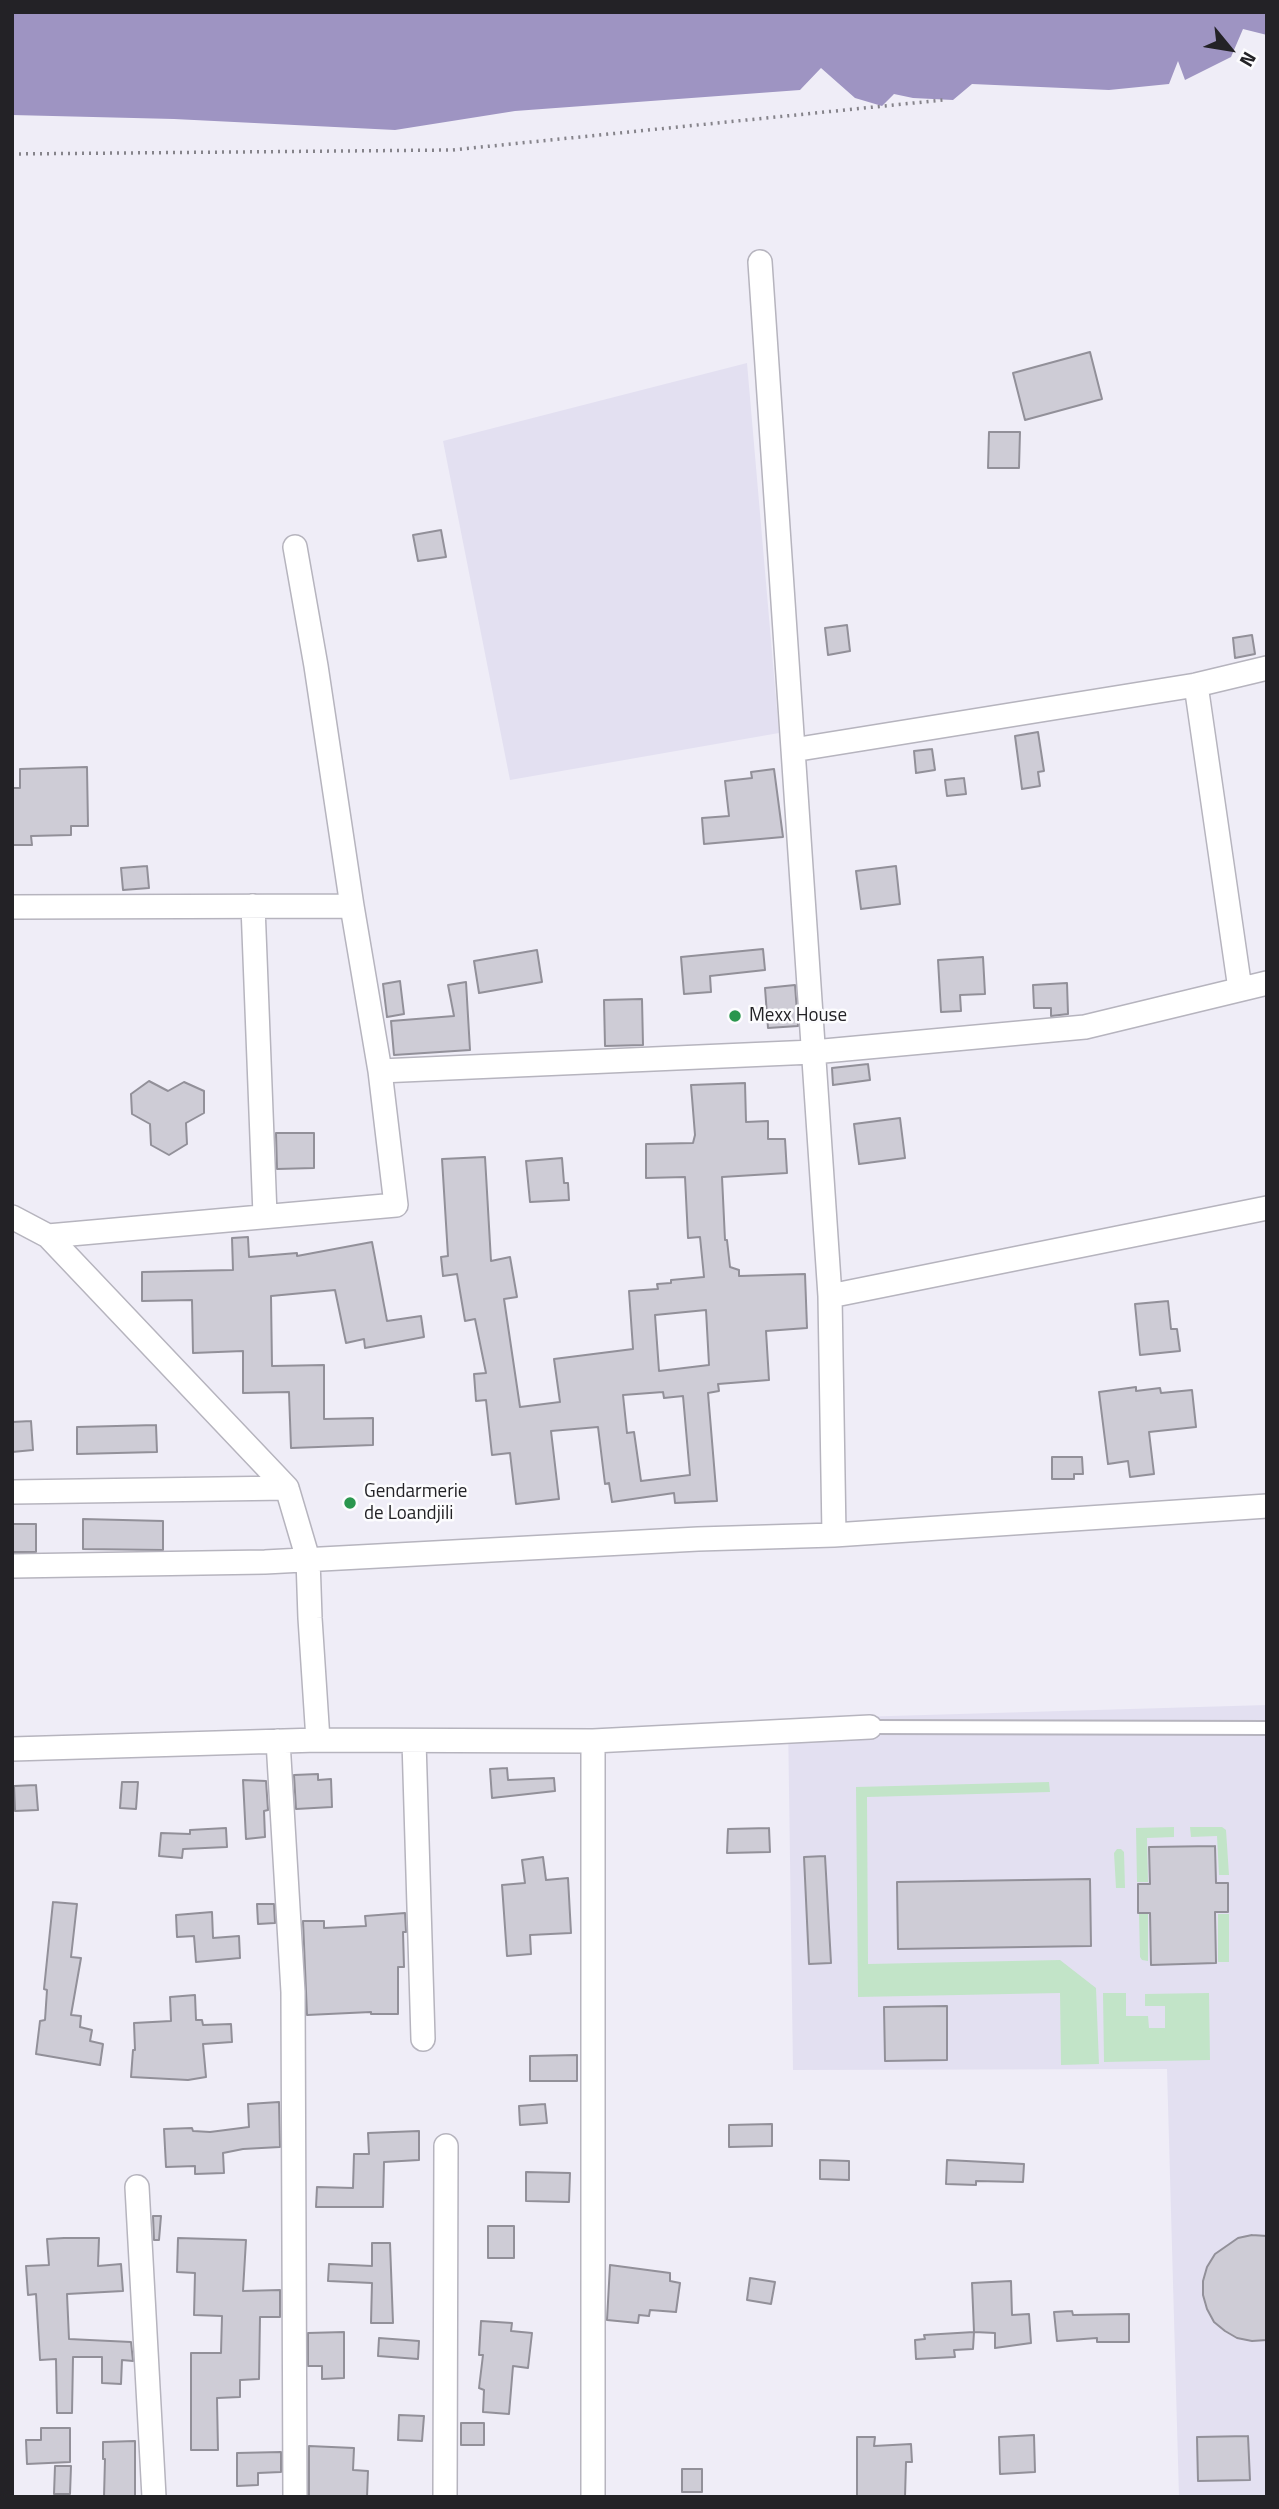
<!DOCTYPE html>
<style>
body{margin:0}
#map{position:relative;width:1279px;height:2509px;overflow:hidden;background:#efedf7;font-family:"Titillium Web",sans-serif}
canvas{display:block}
.frame{position:absolute;inset:0;border:14px solid #232226;pointer-events:none}
.north{position:absolute;left:1195px;top:14px;width:70px;height:70px;-webkit-text-stroke:5px #fcfcfe;paint-order:stroke;rotate:120deg;font-size:19px;font-weight:700;line-height:28px;text-align:center;color:#232226}
.north::after{content:'';display:block;margin:auto;width:24px;height:32px;background:#232226;clip-path:polygon(50% 0,100% 100%,50% 72%,0 100%)}
</style>
<div id="map">
<canvas width="1279" height="2509"></canvas>
<div class="frame"></div>
<div class="north">N</div>
</div>
<script>
const c = document.querySelector('canvas').getContext('2d');
c.lineJoin = 'round';
function fill(path, color) { c.fillStyle = color; c.fill(path, 'evenodd'); }
const shape = rows => new Path2D(rows.map(r => 'M' + r).join(''));
function trace(path, color, width, dash) { c.strokeStyle = color; c.lineWidth = width; c.lineCap = dash ? 'butt' : 'round'; c.setLineDash(dash || []); c.stroke(path); }
function label(font, color, halo, rows, align = 'center') {
  c.font = font + ' "Titillium Web",sans-serif'; c.lineWidth = 5; c.setLineDash([]); c.textBaseline = 'middle'; c.strokeStyle = halo; c.fillStyle = color; for (const [text, x, y, turn = 0] of rows) {
    c.save(); c.translate(x, y); c.rotate((+turn || 0) * Math.PI / 180); c.textAlign = isNaN(turn) ? turn : align; if (halo) c.strokeText(text, 0, 0); c.fillText(text, 0, 0); c.restore();
  }
}
fill(shape([
 [747,363,779,733,510,780,443,441],
 [1267,1705,1267,2497,1179,2497,1167,2069,793,2070,788,1719]
]), '#e3e0f1');
fill(shape([
 [1049,1782,1050,1792,867,1797,868,1964,1060,1960,1096,1988,1099,2064,1061,2065,1060,1993,858,1997,856,1787],
 [1174,1827,1174,1837,1147,1838,1148,1882,1137,1882,1136,1828],
 [1190,1827,1222,1827,1226,1830,1229,1875,1219,1875,1217,1836,1191,1837],
 [1117,1849,1121,1849,1124,1852,1125,1888,1116,1888,1114,1853],
 [1139,1914,1148,1914,1148,1961,1142,1960,1140,1957],
 [1218,1914,1229,1914,1229,1962,1218,1962],
 [1103,1993,1126,1993,1126,2016,1148,2016,1149,2028,1165,2028,1165,2006,1145,2006,1145,1994,1209,1993,1210,2060,1104,2062]
]), '#c2e4c8');
fill(shape([
 [12,12,1267,12,1267,35,1243,29,1231,57,1185,80,1178,61,1169,84,1109,90,972,84,953,100,913,98,894,94,882,106,855,98,821,68,800,90,515,111,395,130,174,119,12,115]
]), '#9e94c2');
const building = shape([
 [1090,352,1102,399,1025,420,1013,373,1090,352],
 [989,432,1020,432,1019,468,988,468,989,432],
 [441,530,446,557,418,561,413,535,441,530],
 [847,625,850,651,828,655,825,628,847,625],
 [1252,635,1255,654,1235,658,1233,638,1252,635],
 [1038,732,1044,771,1038,772,1040,786,1022,789,1015,736,1038,732],
 [932,749,935,770,916,773,914,751,932,749],
 [87,767,88,826,71,826,71,835,31,836,32,845,12,845,12,788,20,788,20,769,87,767],
 [774,769,783,837,704,844,702,818,729,816,725,781,752,778,751,772,774,769],
 [964,778,966,794,947,796,945,780,964,778],
 [147,866,149,888,123,890,121,868,147,866],
 [896,866,900,904,861,909,856,871,896,866],
 [763,949,765,970,710,976,711,992,684,994,681,957,763,949],
 [537,950,542,982,479,993,474,961,537,950],
 [983,957,985,994,960,995,961,1011,941,1012,938,960,983,957],
 [400,981,404,1014,387,1017,383,984,400,981],
 [466,982,470,1050,394,1055,391,1021,454,1016,448,985,466,982],
 [1067,983,1068,1014,1051,1016,1051,1008,1034,1008,1033,985,1067,983],
 [795,985,798,1026,768,1028,765,988,795,985],
 [642,999,643,1045,605,1046,604,1000,642,999],
 [868,1064,870,1080,833,1085,832,1068,868,1064],
 [149,1081,168,1091,184,1082,204,1091,204,1113,186,1123,187,1144,169,1155,151,1145,150,1124,132,1114,131,1094,149,1081],
 [745,1083,746,1122,768,1121,768,1139,785,1139,787,1173,722,1177,725,1240,727,1240,730,1267,739,1270,739,1276,805,1274,807,1328,766,1331,769,1380,718,1384,719,1391,708,1393,717,1501,675,1503,674,1493,612,1502,609,1483,605,1484,598,1427,551,1431,559,1499,516,1504,510,1453,492,1455,486,1400,476,1401,474,1374,486,1373,475,1319,465,1321,457,1274,443,1276,441,1257,448,1256,442,1159,485,1157,491,1261,510,1257,517,1297,504,1299,520,1407,560,1402,554,1359,633,1349,629,1291,658,1289,657,1284,671,1283,671,1280,704,1277,700,1237,688,1238,685,1177,646,1178,646,1144,693,1143,695,1135,691,1085,745,1083],
 [706,1310,709,1365,659,1371,655,1315,706,1310],
 [663,1392,664,1398,683,1396,690,1475,641,1481,634,1432,627,1433,623,1395,663,1392],
 [900,1118,905,1158,859,1164,854,1124,900,1118],
 [276,1133,314,1133,314,1168,277,1169,276,1133],
 [562,1158,564,1183,568,1183,569,1200,530,1202,526,1161,562,1158],
 [248,1237,249,1257,297,1253,297,1256,372,1242,387,1321,421,1316,424,1337,365,1348,364,1339,346,1343,335,1290,271,1296,272,1366,324,1365,324,1419,373,1418,373,1445,291,1448,289,1392,243,1393,243,1351,193,1353,192,1300,142,1301,142,1272,233,1270,232,1238,248,1237],
 [1168,1301,1171,1329,1177,1329,1180,1351,1140,1355,1135,1304,1168,1301],
 [1136,1387,1136,1391,1160,1388,1161,1393,1192,1390,1196,1427,1149,1432,1154,1474,1130,1477,1128,1461,1108,1464,1099,1392,1136,1387],
 [31,1421,33,1450,12,1452,12,1422,31,1421],
 [156,1425,157,1452,77,1454,77,1427,156,1425],
 [1052,1457,1082,1457,1083,1474,1074,1474,1074,1479,1052,1479,1052,1457],
 [83,1519,163,1521,163,1550,83,1549,83,1519],
 [12,1524,36,1524,36,1552,12,1552,12,1524],
 [507,1768,508,1780,554,1778,555,1791,492,1798,490,1769,507,1768],
 [318,1774,318,1780,331,1779,332,1807,296,1809,294,1775,318,1774],
 [243,1780,266,1781,268,1810,264,1811,265,1837,246,1839,243,1780],
 [122,1782,138,1782,136,1809,120,1808,122,1782],
 [36,1785,38,1810,15,1811,14,1786,36,1785],
 [226,1828,227,1847,183,1849,182,1858,159,1856,161,1833,190,1834,190,1830,226,1828],
 [769,1828,770,1852,727,1853,728,1829,769,1828],
 [1215,1846,1216,1883,1228,1883,1228,1912,1215,1912,1216,1963,1151,1965,1150,1913,1138,1913,1138,1884,1150,1884,1149,1847,1215,1846],
 [825,1856,831,1963,809,1964,804,1857,825,1856],
 [543,1857,546,1880,568,1878,571,1933,530,1935,531,1954,507,1956,502,1885,525,1883,522,1860,543,1857],
 [1090,1879,1091,1946,898,1949,897,1882,1090,1879],
 [53,1902,77,1904,71,1957,81,1958,71,2015,81,2016,80,2027,92,2030,90,2041,103,2044,100,2065,36,2054,40,2021,45,2020,47,1990,44,1989,53,1902],
 [257,1904,274,1904,275,1923,258,1924,257,1904],
 [212,1912,213,1938,239,1936,240,1958,196,1962,194,1936,177,1937,176,1915,212,1912],
 [405,1913,406,1932,403,1932,404,1967,398,1967,398,2014,371,2014,371,2012,307,2015,303,1921,324,1921,324,1928,366,1926,365,1916,405,1913],
 [195,1995,196,2020,202,2020,203,2025,231,2024,232,2042,203,2044,206,2077,188,2080,131,2077,133,2050,135,2050,134,2023,171,2021,170,1997,195,1995],
 [947,2006,947,2060,885,2061,884,2007,947,2006],
 [577,2055,577,2081,530,2081,530,2056,577,2055],
 [279,2102,280,2147,243,2149,223,2153,224,2173,195,2174,195,2166,166,2167,164,2129,192,2128,193,2131,210,2132,249,2127,248,2104,279,2102],
 [545,2104,547,2123,520,2125,519,2106,545,2104],
 [772,2124,772,2146,729,2147,729,2125,772,2124],
 [419,2131,419,2160,384,2162,383,2207,316,2207,317,2187,353,2188,354,2154,369,2154,368,2133,419,2131],
 [820,2160,849,2161,849,2180,820,2179,820,2160],
 [947,2160,1024,2164,1023,2182,976,2181,976,2185,946,2184,947,2160],
 [526,2172,570,2173,569,2202,526,2201,526,2172],
 [153,2216,161,2216,159,2240,154,2240,153,2216],
 [488,2226,514,2226,514,2258,488,2258,488,2226],
 [1252,2235,1267,2236,1267,2340,1252,2341,1237,2338,1225,2331,1214,2322,1207,2309,1203,2295,1203,2281,1207,2267,1215,2254,1238,2238,1252,2235],
 [64,2238,99,2238,98,2266,121,2264,123,2291,67,2294,69,2339,131,2342,133,2361,122,2360,121,2384,102,2383,102,2357,73,2357,72,2413,57,2413,56,2359,40,2360,36,2294,28,2295,26,2266,49,2265,47,2239,64,2238],
 [178,2238,246,2240,243,2291,280,2290,280,2317,260,2317,259,2379,240,2380,240,2397,217,2398,218,2450,191,2450,191,2353,221,2353,222,2316,194,2315,195,2273,177,2272,178,2238],
 [372,2243,390,2243,393,2323,371,2323,372,2283,328,2281,329,2264,372,2266,372,2243],
 [610,2265,670,2273,670,2281,680,2283,676,2312,650,2310,649,2316,639,2315,638,2323,607,2320,610,2265],
 [750,2278,775,2282,771,2304,747,2300,750,2278],
 [1011,2281,1012,2315,1029,2314,1031,2343,995,2348,995,2333,974,2332,972,2283,1011,2281],
 [1072,2311,1073,2315,1129,2314,1129,2342,1097,2342,1097,2338,1057,2341,1054,2312,1072,2311],
 [481,2321,512,2323,511,2331,532,2333,528,2368,513,2366,509,2414,483,2412,484,2390,479,2388,483,2355,479,2355,481,2321],
 [344,2332,344,2378,322,2379,322,2366,308,2366,308,2333,344,2332],
 [974,2332,973,2349,954,2350,955,2357,916,2359,915,2340,925,2339,924,2335,974,2332],
 [379,2338,419,2341,418,2359,378,2356,379,2338],
 [399,2415,424,2416,422,2441,398,2440,399,2415],
 [461,2423,484,2423,484,2445,461,2445,461,2423],
 [41,2428,70,2428,70,2462,27,2464,26,2440,41,2440,41,2428],
 [1034,2435,1035,2472,1000,2474,999,2437,1034,2435],
 [1248,2436,1250,2480,1198,2481,1197,2437,1248,2436],
 [857,2437,875,2437,874,2446,911,2444,912,2462,906,2462,905,2497,857,2497,857,2437],
 [135,2441,135,2497,104,2497,105,2459,103,2459,103,2442,135,2441],
 [309,2446,354,2448,353,2470,368,2471,367,2497,309,2497,309,2446],
 [281,2452,281,2472,258,2473,258,2485,237,2486,237,2453,281,2452],
 [55,2466,71,2466,70,2494,54,2494,55,2466],
 [682,2469,702,2469,702,2492,682,2492,682,2469]
]);
fill(building, '#ceccd6');
trace(building, '#929099', 2);
const service = shape([
 [870,1727,1267,1728]
]);
const minor = shape([
 [760,262,830,1296,834,1535],
 [1196,685,1240,989],
 [793,750,1196,685,1267,668],
 [253,906,265,1215],
 [12,907,352,906],
 [380,1071,813,1052,1085,1027,1267,983],
 [12,1217,48,1236,287,1488,308,1559,310,1618,318,1740],
 [48,1236,396,1205,380,1071,352,906,316,666,295,547],
 [830,1296,1267,1208],
 [12,1492,287,1488],
 [12,1566,265,1562,698,1539,834,1535,1267,1506],
 [278,1741,293,1992,295,2497],
 [414,1741,423,2039],
 [12,1749,318,1740,593,1741,870,1727],
 [137,2187,154,2497],
 [445,2497,446,2146],
 [593,2497,593,1741]
]);
trace(service, '#b6b4be', 16);
trace(minor, '#b6b4be', 26);
trace(shape([
 [12,154,452,150,943,100]
]), '#85838a', 3.5, [2, 5]);
trace(service, '#fff', 12);
trace(minor, '#fff', 23);
for (const [x, y, r, color] of [
 [735,1016,7,"#2a964e"],
 [350,1503,7,"#2a964e"]
]) { const dot = new Path2D(); dot.arc(x, y, r, 0, 2 * Math.PI); c.fillStyle = color; c.fill(dot); trace(dot, '#fcfcfe', 2.5); }
label('19px', '#232226', '#fcfcfe', [
 ["Mexx House",749,1016],
 ["Gendarmerie",364,1492],
 ["de Loandjili",364,1514]
], 'left');
</script>
